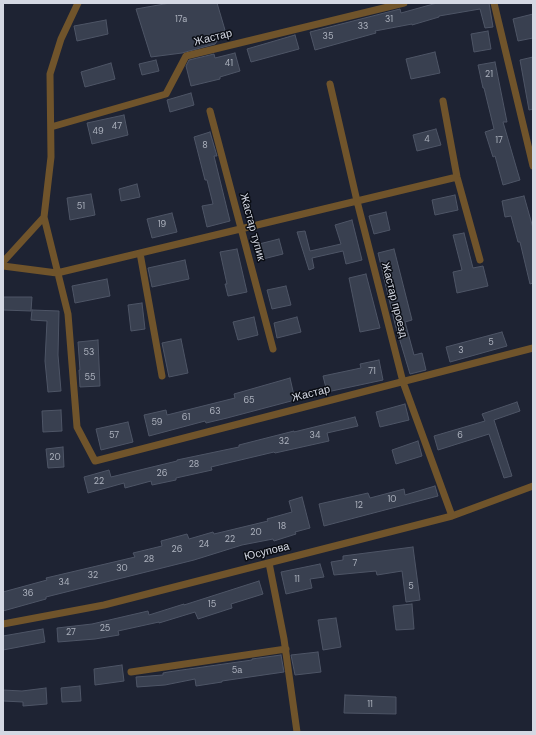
<!DOCTYPE html>
<meta charset="utf-8">
<style>
body{margin:0}
#map{position:relative;width:536px;height:735px;overflow:hidden;background:#1e2333;font-family:"DM Sans",sans-serif}
canvas{display:block}
.frame{position:absolute;inset:0;border:4px solid #d4d8e3;pointer-events:none}
</style>
<div id="map">
<canvas width="536" height="735"></canvas>
<div class="frame"></div>
</div>
<script>
const c = document.querySelector('canvas').getContext('2d');
c.lineJoin = 'round';
function fill(path, color) { c.fillStyle = color; c.fill(path, 'evenodd'); }
const shape = rows => new Path2D(rows.map(r => 'M' + r).join(''));
function trace(path, color, width, dash) { c.strokeStyle = color; c.lineWidth = width; c.lineCap = dash ? 'butt' : 'round'; c.setLineDash(dash || []); c.stroke(path); }
function label(font, color, halo, rows, align = 'center') {
  c.font = font + ' "DM Sans",sans-serif'; c.lineWidth = 3; c.setLineDash([]); c.textBaseline = 'middle'; c.strokeStyle = halo; c.fillStyle = color; for (const [text, x, y, turn = 0] of rows) {
    c.save(); c.translate(x, y); c.rotate((+turn || 0) * Math.PI / 180); c.textAlign = isNaN(turn) ? turn : align; if (halo) c.strokeText(text, 0, 0); c.fillText(text, 0, 0); c.restore();
  }
}
const building = shape([
 [170,3,217,3,225,30,215,44,182,53,151,57,136,9,170,3],
 [437,3,489,3,493,27,485,28,480,9,439,16,439,17,412,25,412,24,375,31,376,33,315,50,310,32,400,9,401,13,437,3],
 [533,14,533,38,518,41,513,19,533,14],
 [106,20,108,34,77,41,74,26,106,20],
 [488,31,491,49,474,52,471,34,488,31],
 [295,35,299,49,251,62,247,49,295,35],
 [435,52,440,73,411,79,406,59,435,52],
 [235,53,240,71,220,77,220,79,191,86,186,66,189,60,214,54,215,58,235,53],
 [533,57,533,109,529,110,520,60,533,57],
 [156,60,159,71,142,75,139,64,156,60],
 [495,62,507,122,503,122,520,180,503,185,495,156,493,157,485,132,494,129,484,88,483,88,478,65,495,62],
 [111,63,115,79,85,87,81,72,111,63],
 [191,93,194,105,170,112,167,100,191,93],
 [124,115,128,135,92,144,87,123,124,115],
 [436,129,441,145,417,151,413,135,436,129],
 [210,132,217,156,214,156,230,221,207,227,202,206,213,204,207,180,205,180,194,137,210,132],
 [137,184,140,197,121,201,119,189,137,184],
 [91,194,95,215,70,220,67,198,91,194],
 [455,195,458,210,435,215,432,200,455,195],
 [524,196,533,228,533,283,530,284,520,242,518,242,511,216,505,217,502,201,524,196],
 [386,212,390,230,374,234,369,216,386,212],
 [172,213,177,232,152,238,147,219,172,213],
 [352,220,362,260,346,264,343,251,312,258,314,268,309,270,297,232,305,231,310,251,341,244,335,225,352,220],
 [464,233,473,268,483,266,488,286,457,293,453,272,462,270,453,235,464,233],
 [279,239,283,254,259,260,255,245,279,239],
 [237,249,247,292,228,296,225,284,227,284,220,252,237,249],
 [394,249,412,320,405,322,414,355,422,353,426,370,410,374,395,324,378,253,394,249],
 [185,260,189,279,152,287,148,268,185,260],
 [366,274,380,328,360,332,349,278,366,274],
 [107,279,110,296,75,303,72,286,107,279],
 [286,286,291,305,272,309,267,290,286,286],
 [3,297,32,297,31,311,3,310,3,297],
 [142,303,145,329,131,331,128,305,142,303],
 [32,310,59,311,58,355,61,391,48,392,45,361,47,321,31,320,32,310],
 [254,317,258,335,238,340,233,322,254,317],
 [297,317,301,332,277,338,274,323,297,317],
 [502,332,507,346,450,362,446,347,502,332],
 [181,339,188,373,169,377,162,343,181,339],
 [98,340,100,386,80,387,79,370,80,370,78,342,98,340],
 [379,360,383,380,327,392,323,376,361,368,360,364,379,360],
 [290,378,295,400,227,418,206,423,205,421,149,436,144,415,166,410,167,415,235,398,234,394,290,378],
 [517,402,520,411,494,420,512,476,504,478,489,434,438,450,434,436,485,421,482,414,517,402],
 [405,404,409,420,380,427,376,412,405,404],
 [61,410,62,431,43,432,42,411,61,410],
 [355,417,358,426,327,433,329,441,275,453,274,452,211,467,212,470,176,478,176,480,152,485,151,481,125,488,124,483,88,493,84,477,109,470,111,477,177,461,177,460,239,447,239,445,294,431,294,432,355,417],
 [128,422,133,442,101,450,96,429,128,422],
 [418,441,422,456,396,464,392,450,418,441],
 [63,447,64,467,48,468,46,449,63,447],
 [435,486,438,496,324,526,319,504,368,493,370,498,404,489,405,495,435,486],
 [302,497,310,528,295,532,296,534,274,541,273,539,242,545,194,560,46,597,46,599,3,611,3,592,47,580,46,578,135,557,133,553,162,546,161,541,187,534,189,539,213,532,214,534,268,521,267,519,292,512,289,501,302,497],
 [413,547,420,600,406,602,402,571,377,575,376,571,334,575,331,562,343,560,343,556,413,547],
 [320,564,324,577,310,579,312,588,286,594,281,572,320,564],
 [259,581,263,594,231,604,232,608,198,619,195,612,159,623,159,622,118,631,119,635,95,639,58,642,57,628,92,624,148,611,149,615,184,604,184,605,259,581],
 [412,604,414,629,396,630,393,606,412,604],
 [336,618,341,647,323,650,318,620,336,618],
 [43,629,45,642,3,650,3,636,43,629],
 [318,652,321,672,295,675,291,655,318,652],
 [281,655,284,672,222,681,222,682,196,686,195,679,165,685,137,687,136,677,163,675,163,673,168,672,252,660,252,659,281,655],
 [122,665,124,681,95,685,94,669,122,665],
 [80,686,81,701,62,702,61,688,80,686],
 [46,688,47,704,23,706,23,702,3,701,3,690,22,691,46,688],
 [345,695,396,697,396,714,344,713,345,695]
]);
fill(building, '#394050');
trace(building, '#4e5566', 1);
trace(shape([
 [78,3,61,39,50,74,51,157,44,217,68,314,77,427,95,461,533,348],
 [494,3,533,166],
 [330,84,357,201,403,382,452,516],
 [443,101,457,177,480,260],
 [210,111,273,349],
 [51,127,166,94,186,56,404,3],
 [140,253,162,376],
 [3,262,44,217],
 [3,266,57,273,457,177],
 [269,563,284,639,297,732],
 [3,624,104,605,452,516,533,486],
 [131,672,286,649]
]), '#70542b', 7);
label('9px', '#adb2be', null, [
 ["17a",181,20],
 ["31",389,20],
 ["33",363,27],
 ["35",328,37],
 ["41",229,64],
 ["21",489,75],
 ["47",117,127],
 ["49",98,132],
 ["4",427,140],
 ["17",499,141],
 ["8",205,146],
 ["51",81,207],
 ["19",162,225],
 ["5",491,343],
 ["3",461,351],
 ["53",89,353],
 ["71",372,372],
 ["55",90,378],
 ["65",249,401],
 ["63",215,412],
 ["61",186,418],
 ["59",157,423],
 ["57",114,436],
 ["34",315,436],
 ["6",460,436],
 ["32",284,442],
 ["20",55,458],
 ["28",194,465],
 ["26",162,474],
 ["22",99,482],
 ["10",392,500],
 ["12",359,506],
 ["18",282,527],
 ["20",256,533],
 ["22",230,540],
 ["24",204,545],
 ["26",177,550],
 ["28",149,560],
 ["7",355,564],
 ["30",122,569],
 ["32",93,576],
 ["11",297,580],
 ["34",64,583],
 ["5",411,587],
 ["36",28,594],
 ["15",212,605],
 ["25",105,629],
 ["27",71,633],
 ["5а",237,671],
 ["11",370,705]
]);
label('11px', '#d4d8e3', '#0a0d14', [
 ["Жастар",213,38,-14],
 ["Жастар тупик",252,227,75],
 ["Жастар проезд",394,300,76],
 ["Жастар",311,394,-14],
 ["Юсупова",267,552,-14]
]);
</script>
